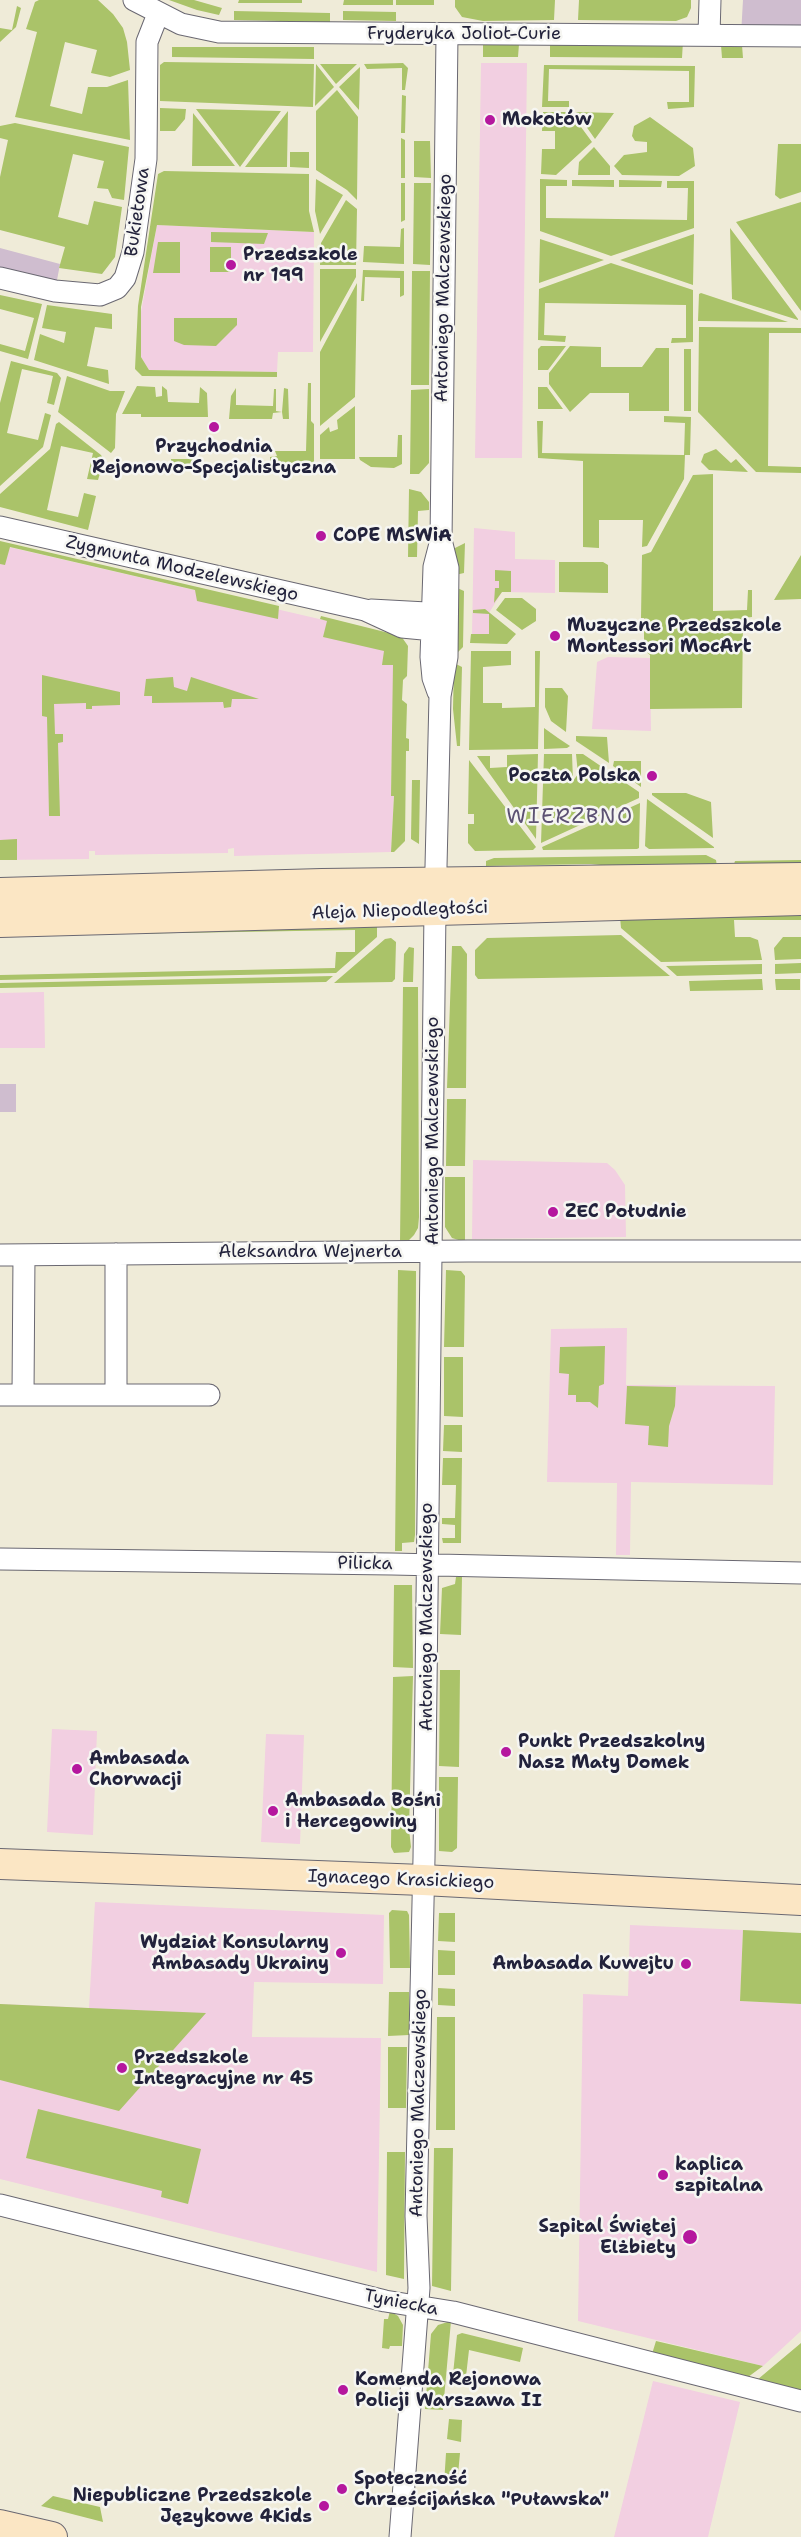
<!DOCTYPE html>
<meta charset="utf-8">
<style>
body{margin:0}
canvas{display:block;background:#efebd8}
</style>
<canvas width="801" height="2537"></canvas>
<script>
const c = document.querySelector('canvas').getContext('2d');
c.lineJoin = 'round';
function fill(path, color) { c.fillStyle = color; c.fill(path, 'evenodd'); }
const shape = rows => new Path2D(rows.map(r => 'M' + r).join(''));
function trace(path, color, width, dash) { c.strokeStyle = color; c.lineWidth = width; c.lineCap = dash ? 'butt' : 'round'; c.setLineDash(dash || []); c.stroke(path); }
function label(font, color, halo, rows, align = 'center') {
  c.font = font + ' "Shantell Sans",sans-serif'; c.lineWidth = 5; c.setLineDash([]); c.textBaseline = 'middle'; c.strokeStyle = halo; c.fillStyle = color; for (const [text, x, y, turn = 0] of rows) {
    c.save(); c.translate(x, y); c.rotate((+turn || 0) * Math.PI / 180); c.textAlign = isNaN(turn) ? turn : align; if (halo) c.strokeText(text, 0, 0); c.fillText(text, 0, 0); c.restore();
  }
}
fill(shape([
 [481,63,527,63,522,458,475,458],
 [157,225,314,232,313,352,278,352,277,372,149,370,141,357,139,323],
 [474,528,515,532,515,559,555,560,555,593,502,592,489,613,489,634,472,634],
 [0,545,384,634,394,649,391,795,394,796,391,852,234,856,234,848,228,849,228,853,95,855,95,851,89,851,89,859,0,860],
 [608,657,650,658,651,731,592,729,597,662],
 [44,992,45,1048,0,1048,0,993],
 [473,1160,607,1163,615,1170,625,1185,626,1237,472,1239],
 [627,1328,626,1385,775,1386,773,1485,631,1482,630,1555,616,1555,617,1483,547,1482,551,1329],
 [52,1729,97,1731,93,1835,47,1832],
 [266,1734,304,1735,300,1844,261,1842],
 [95,1902,384,1915,383,1984,254,1982,252,2037,381,2038,377,2272,0,2179,0,2004,89,2008],
 [630,1925,743,1930,740,2001,801,2004,801,2331,763,2366,578,2321,583,1994,628,1996],
 [653,2381,740,2402,708,2537,614,2537]
]), '#f2cfe1');
fill(shape([
 [743,0,801,0,801,36,741,35],
 [0,248,60,264,55,291,0,278],
 [0,1084,16,1084,16,1112,0,1112]
]), '#cfbdcf');
fill(shape([
 [39,0,98,0,113,14,123,28,127,42,130,70,110,77,91,73,97,50,65,42,50,106,82,114,88,87,107,87,128,80,130,140,15,117,37,32,26,29,35,2],
 [169,0,194,0,222,8,219,15,197,10],
 [239,0,302,0,302,3,238,3],
 [344,0,393,0,393,5,343,5],
 [396,0,434,0,434,5,396,5],
 [455,0,555,0,554,20,483,21,462,17,455,7],
 [579,0,691,0,691,8,687,17,676,21,578,20],
 [17,6,21,8,16,27,0,42,0,28,12,30],
 [234,11,330,13,330,22,234,20],
 [343,11,396,12,396,21,343,20],
 [550,40,683,41,682,58,550,57],
 [483,44,519,44,518,57,483,57],
 [721,45,742,45,743,58,722,58],
 [172,47,314,47,314,59,172,57],
 [164,62,314,64,313,107,160,101,160,65],
 [403,63,408,68,405,90,402,90,402,68,367,69,364,64],
 [316,64,334,87,315,106],
 [320,64,357,64,336,84],
 [544,65,695,66,694,107,668,109,667,102,689,102,689,71,549,69,548,101,569,101,569,107,542,107],
 [360,67,359,110,339,87],
 [337,90,358,117,357,200,347,190,316,170,316,111],
 [402,95,406,96,405,133,401,133],
 [160,108,186,109,185,119,175,131,160,131],
 [196,109,281,111,240,167],
 [288,111,287,167,245,167],
 [543,112,570,112,592,142,556,175,541,174,542,149,555,149,555,131,542,131],
 [576,112,614,113,595,139],
 [193,113,235,166,192,166],
 [650,117,693,148,695,166,679,176,622,175,614,166,624,155,647,152,647,142,635,141,632,136,634,126],
 [15,123,129,147,124,200,112,198,108,189,97,188,104,161,73,154,58,217,88,225,94,201,122,207,115,257,102,274,59,268,65,247,0,230,0,177,8,140,0,138,0,126],
 [401,138,405,140,405,178,401,178],
 [414,141,430,141,431,178,414,177],
 [778,144,801,144,801,192,780,199,775,195],
 [594,147,610,166,610,175,578,175,579,162],
 [290,152,309,152,309,168,290,167],
 [164,171,309,174,309,211,314,232,157,225,141,307,141,357,149,370,277,372,277,377,142,376,135,369,138,306,158,174],
 [316,179,343,195,320,234,315,211],
 [540,179,567,180,567,186,546,186,546,218,687,220,688,188,667,188,667,181,694,181,694,228,611,256,540,231],
 [572,180,614,180,614,187,572,186],
 [619,180,662,181,661,187,619,187],
 [401,183,405,183,405,220,401,222],
 [414,183,431,183,430,265,413,264],
 [346,200,357,209,356,265,320,265,321,243],
 [801,202,801,311,736,222],
 [404,228,404,264,363,262,364,246,400,247,401,229],
 [730,228,798,319,798,320,732,299],
 [211,232,268,233,264,244,211,242],
 [694,234,693,285,620,260],
 [540,239,604,260,539,283],
 [158,242,180,242,180,273,153,273],
 [210,247,231,247,231,272,210,272],
 [611,263,693,290,693,342,671,343,672,338,686,338,686,305,545,303,544,335,566,336,565,342,538,340,539,289],
 [320,269,356,269,356,277,320,342],
 [363,270,404,271,404,295,400,297,400,278,365,277,364,301,361,301],
 [412,271,430,271,429,385,411,385],
 [357,283,355,397,320,426,320,352],
 [701,293,788,322,698,321,699,294],
 [0,295,42,304,28,359,0,351,0,344,25,351,34,318,0,309],
 [47,305,112,314,112,329,95,327,87,366,108,370,109,384,34,360,40,334,64,343,66,332,42,328],
 [174,318,237,318,237,325,216,346,184,345,174,341],
 [699,327,801,328,801,333,769,333,768,466,801,467,801,473,756,472,698,412],
 [541,346,566,346,548,370,538,370,538,349],
 [570,346,601,347,601,367,642,367,656,348,669,348,669,411,629,411,629,393,590,393,570,412,549,384,549,373],
 [684,349,691,349,691,411,684,411],
 [11,361,57,373,61,378,54,405,47,403,53,376,22,369,7,433,38,440,45,413,51,415,43,447,0,486,0,403],
 [67,376,110,391,125,391,116,414,115,448,111,453,58,412],
 [308,383,311,383,311,421,314,424,314,462,310,466,270,466,270,457,277,456,275,451,306,451],
 [137,386,155,387,156,397,162,396,162,386,167,390,168,402,199,403,200,387,207,393,208,417,141,417,141,414,122,414],
 [538,387,547,387,563,409,538,409],
 [236,388,236,405,273,406,274,389,276,389,276,411,282,412,284,388,288,389,289,419,283,419,282,412,273,413,272,419,229,419,231,396],
 [429,389,429,463,419,474,410,474,411,390],
 [355,406,355,459,320,459,320,435,329,427,330,432,338,429,337,420],
 [664,416,691,417,690,455,685,455,684,479,647,546,642,547,643,520,599,520,599,548,583,547,583,461,538,458,537,421,543,421,542,453,684,455,685,423,664,422],
 [59,422,101,455,104,460,98,480,87,479,93,453,61,446,47,510,78,517,84,493,96,496,88,530,0,507,0,494,50,449,56,424],
 [398,435,402,435,402,464,394,468,371,467,360,460,359,457,397,457],
 [716,449,731,463,736,459,748,472,709,470,701,462,704,454],
 [171,459,201,459,201,464,171,464],
 [713,474,713,611,747,610,748,590,752,590,752,617,743,618,742,708,650,709,650,655,644,650,644,618,641,618,642,555,651,552,693,475],
 [409,489,421,492,429,502,429,510,418,511,417,557,408,557],
 [0,541,279,606,278,619,197,601,195,590,10,547,5,565,0,564],
 [465,543,464,573,455,575,455,548],
 [801,555,801,599,774,600],
 [559,562,603,562,608,565,608,593,559,592],
 [495,570,511,571,511,592,502,592,494,603,495,588,499,588,499,581,495,581],
 [455,587,464,591,463,647,458,652,454,652],
 [505,598,522,598,536,609,536,621,522,630,496,610],
 [485,609,516,634,507,644,470,643,471,634,489,634,489,614,473,613,473,610],
 [321,616,401,636,408,646,407,676,403,680,402,700,407,704,406,738,409,739,409,751,406,751,405,841,394,852,391,852,394,796,391,796,393,665,382,665,384,651,323,637,327,621,320,619],
 [471,651,511,651,511,665,483,667,483,703,502,703,502,708,535,707,535,651,540,651,538,749,469,750],
 [454,663,462,667,460,746,457,746,453,709],
 [42,675,120,692,120,705,92,706,92,709,86,709,86,703,54,704,55,734,63,734,63,742,58,743,60,816,49,816,47,717,42,716],
 [173,677,174,687,187,691,191,677,259,699,232,699,231,707,224,708,223,702,152,703,152,696,144,696,146,679],
 [545,688,562,688,568,696,566,732,551,721,545,707],
 [544,728,558,738,570,746,567,748,544,749],
 [576,736,607,737,609,763,576,741],
 [538,754,536,839,477,756,490,756,490,768,507,767,507,755],
 [544,754,572,754,573,781,578,774,576,754,583,754,639,792,639,798,541,843],
 [469,760,536,847,533,850,475,851,468,843,468,824,474,824,474,814,468,814],
 [614,761,641,761,641,787,613,766],
 [412,780,420,780,419,844,411,839],
 [652,793,686,793,711,802,713,838,652,795],
 [647,799,714,847,714,848,649,849,645,846],
 [640,803,639,848,637,849,543,850,542,847],
 [17,839,17,860,0,860,0,840],
 [706,855,716,860,717,866,640,869,591,864,486,866,486,861,494,858],
 [801,860,801,868,733,867,735,861],
 [801,910,801,920,734,920,735,937,750,937,758,940,762,960,661,962,621,928,620,917],
 [377,926,377,937,336,973,0,980,0,975,335,968,336,952,355,952,355,930,0,936],
 [621,935,670,976,478,979,475,975,475,950,487,938],
 [783,937,801,937,801,959,775,960,774,948],
 [391,938,396,942,395,979,392,982,334,983,385,939],
 [452,946,461,946,467,954,466,1088,447,1088],
 [409,947,414,948,413,982,403,982,404,954],
 [801,963,801,973,775,974,775,964],
 [762,964,762,974,677,976,666,966],
 [333,976,326,982,0,988,0,983],
 [762,979,763,990,690,991,689,981],
 [775,979,800,979,800,990,776,990],
 [403,987,418,987,419,1217,418,1228,414,1235,408,1241,400,1242],
 [447,1099,466,1099,465,1166,446,1166],
 [445,1177,465,1177,465,1242,452,1238,445,1227],
 [398,1270,416,1271,415,1535,414,1542,402,1543,402,1551,395,1551],
 [446,1270,461,1271,465,1276,464,1347,444,1347],
 [605,1346,604,1384,599,1386,598,1408,590,1402,576,1402,576,1395,568,1395,569,1374,559,1373,560,1347],
 [444,1357,463,1357,463,1417,444,1416],
 [627,1386,676,1387,675,1406,669,1426,668,1447,648,1445,649,1426,625,1424],
 [444,1425,462,1425,462,1452,443,1451],
 [443,1458,462,1458,461,1543,443,1543,442,1538,455,1538,455,1525,442,1524,442,1518,455,1518,456,1485,442,1485],
 [462,1576,461,1635,440,1634,442,1588,455,1584,456,1577],
 [394,1585,412,1585,413,1668,393,1667],
 [440,1670,460,1670,459,1767,439,1766],
 [413,1676,409,1829,411,1847,409,1852,394,1853,391,1847,393,1677],
 [439,1777,458,1777,457,1848,452,1852,439,1851],
 [392,1910,407,1911,409,1915,410,1968,390,1968,389,1913],
 [439,1913,455,1913,455,1942,438,1941],
 [743,1930,801,1933,801,2004,740,2001],
 [438,1950,455,1951,455,1975,438,1975],
 [438,1988,455,1989,455,2006,438,2005],
 [389,1992,409,1992,409,2035,388,2036],
 [0,2004,89,2008,206,2013,119,2111,0,2080],
 [437,2017,455,2017,455,2130,436,2130],
 [388,2047,407,2047,406,2108,388,2108],
 [38,2109,201,2149,188,2204,161,2197,162,2191,26,2158],
 [434,2148,453,2148,451,2291,432,2286],
 [387,2152,405,2152,404,2279,386,2275],
 [390,2311,398,2316,403,2325,402,2346,390,2346,389,2349,382,2348,384,2319,388,2319],
 [451,2321,443,2410,425,2409,431,2334,438,2325],
 [462,2333,523,2348,520,2362,469,2350,465,2385,452,2384,457,2335],
 [656,2341,763,2366,748,2377,652,2354],
 [801,2343,801,2390,757,2380],
 [449,2419,462,2420,461,2442,447,2439],
 [446,2453,460,2453,457,2485,444,2484],
 [53,2496,100,2507,103,2522,41,2506]
]), '#aac369');
const street = shape([
 [134,0,181,24,219,32,801,36],
 [709,35,710,0],
 [0,278,55,291,100,295,117,288,125,278,133,252,146,159,147,42,158,14],
 [0,527,365,610,402,627,444,631],
 [371,610,445,614],
 [438,692,433,678,431,657,434,567,441,540,447,35],
 [0,1255,468,1251,801,1251],
 [116,1394,116,1254],
 [0,1395,209,1395],
 [23,1395,24,1255],
 [0,1559,392,1564,801,1573],
 [0,2205,385,2301,453,2312,801,2401],
 [400,2537,419,2288,416,2216,424,1858,435,909,440,696,447,657,448,568,441,540]
]);
const secondary = shape([
 [0,893,322,884,801,878],
 [0,922,801,900],
 [0,1864,423,1880,801,1900],
 [0,2525,52,2537]
]);
trace(street, '#6a6872', 23);
trace(secondary, '#6a6872', 32);
trace(street, '#fff', 21);
trace(secondary, '#fbe6c4', 30);
for (const [x, y, r, color] of [
 [490,120,6,"#b5179e"],
 [231,265,6,"#b5179e"],
 [214,427,6,"#b5179e"],
 [321,536,6,"#b5179e"],
 [555,636,6,"#b5179e"],
 [652,776,6,"#b5179e"],
 [553,1212,6,"#b5179e"],
 [506,1752,6,"#b5179e"],
 [77,1769,6,"#b5179e"],
 [273,1811,6,"#b5179e"],
 [341,1953,6,"#b5179e"],
 [686,1964,6,"#b5179e"],
 [122,2068,6,"#b5179e"],
 [663,2175,6,"#b5179e"],
 [690,2237,8,"#b5179e"],
 [343,2390,6,"#b5179e"],
 [342,2489,6,"#b5179e"],
 [324,2506,6,"#b5179e"]
]) { const dot = new Path2D(); dot.arc(x, y, r, 0, 2 * Math.PI); c.fillStyle = color; c.fill(dot); trace(dot, '#f6f6f2', 2); }
label('18px', '#22223b', '#f6f6f2', [
 ["Fryderyka Joliot-Curie",464,34],
 ["Bukietowa",138,212,-82],
 ["Antoniego Malczewskiego",444,288,-89],
 ["Zygmunta Modzelewskiego",182,569,13],
 ["Aleja Niepodległości",400,911,-2],
 ["Antoniego Malczewskiego",433,1131,-90],
 ["Aleksandra Wejnerta",310,1252],
 ["Pilicka",365,1564,1],
 ["Antoniego Malczewskiego",427,1617,-90],
 ["Ignacego Krasickiego",401,1880,2],
 ["Antoniego Malczewskiego",419,2103,-89],
 ["Tyniecka",401,2303,11]
]);
label('bold 18px', '#22223b', '#f6f6f2', [
 ["Mokotów",502,120],
 ["Przedszkole",243,255],
 ["nr 199",243,276],
 ["Przychodnia",214,447,"center"],
 ["Rejonowo-Specjalistyczna",214,468,"center"],
 ["COPE MSWiA",333,536],
 ["Muzyczne Przedszkole",567,626],
 ["Montessori MocArt",567,647],
 ["Poczta Polska",640,776,"right"],
 ["ZEC Południe",565,1212],
 ["Punkt Przedszkolny",518,1742],
 ["Nasz Mały Domek",518,1763],
 ["Ambasada",89,1759],
 ["Chorwacji",89,1780],
 ["Ambasada Bośni",285,1801],
 ["i Hercegowiny",285,1822],
 ["Wydział Konsularny",329,1943,"right"],
 ["Ambasady Ukrainy",329,1964,"right"],
 ["Ambasada Kuwejtu",674,1964,"right"],
 ["Przedszkole",134,2058],
 ["Integracyjne nr 45",134,2079],
 ["kaplica",675,2165],
 ["szpitalna",675,2186],
 ["Szpital Świętej",676,2227,"right"],
 ["Elżbiety",676,2248,"right"],
 ["Komenda Rejonowa",355,2380],
 ["Policji Warszawa II",355,2401],
 ["Społeczność",354,2479],
 ["Chrześcijańska \"Puławska\"",354,2500],
 ["Niepubliczne Przedszkole",312,2496,"right"],
 ["Językowe 4Kids",312,2517,"right"]
], 'left');
c.letterSpacing = '1.5px';
label('21px', '#5c5173', '#f6f6f2', [
 ["WIERZBNO",570,818]
]);
c.letterSpacing = '0px';
</script>
